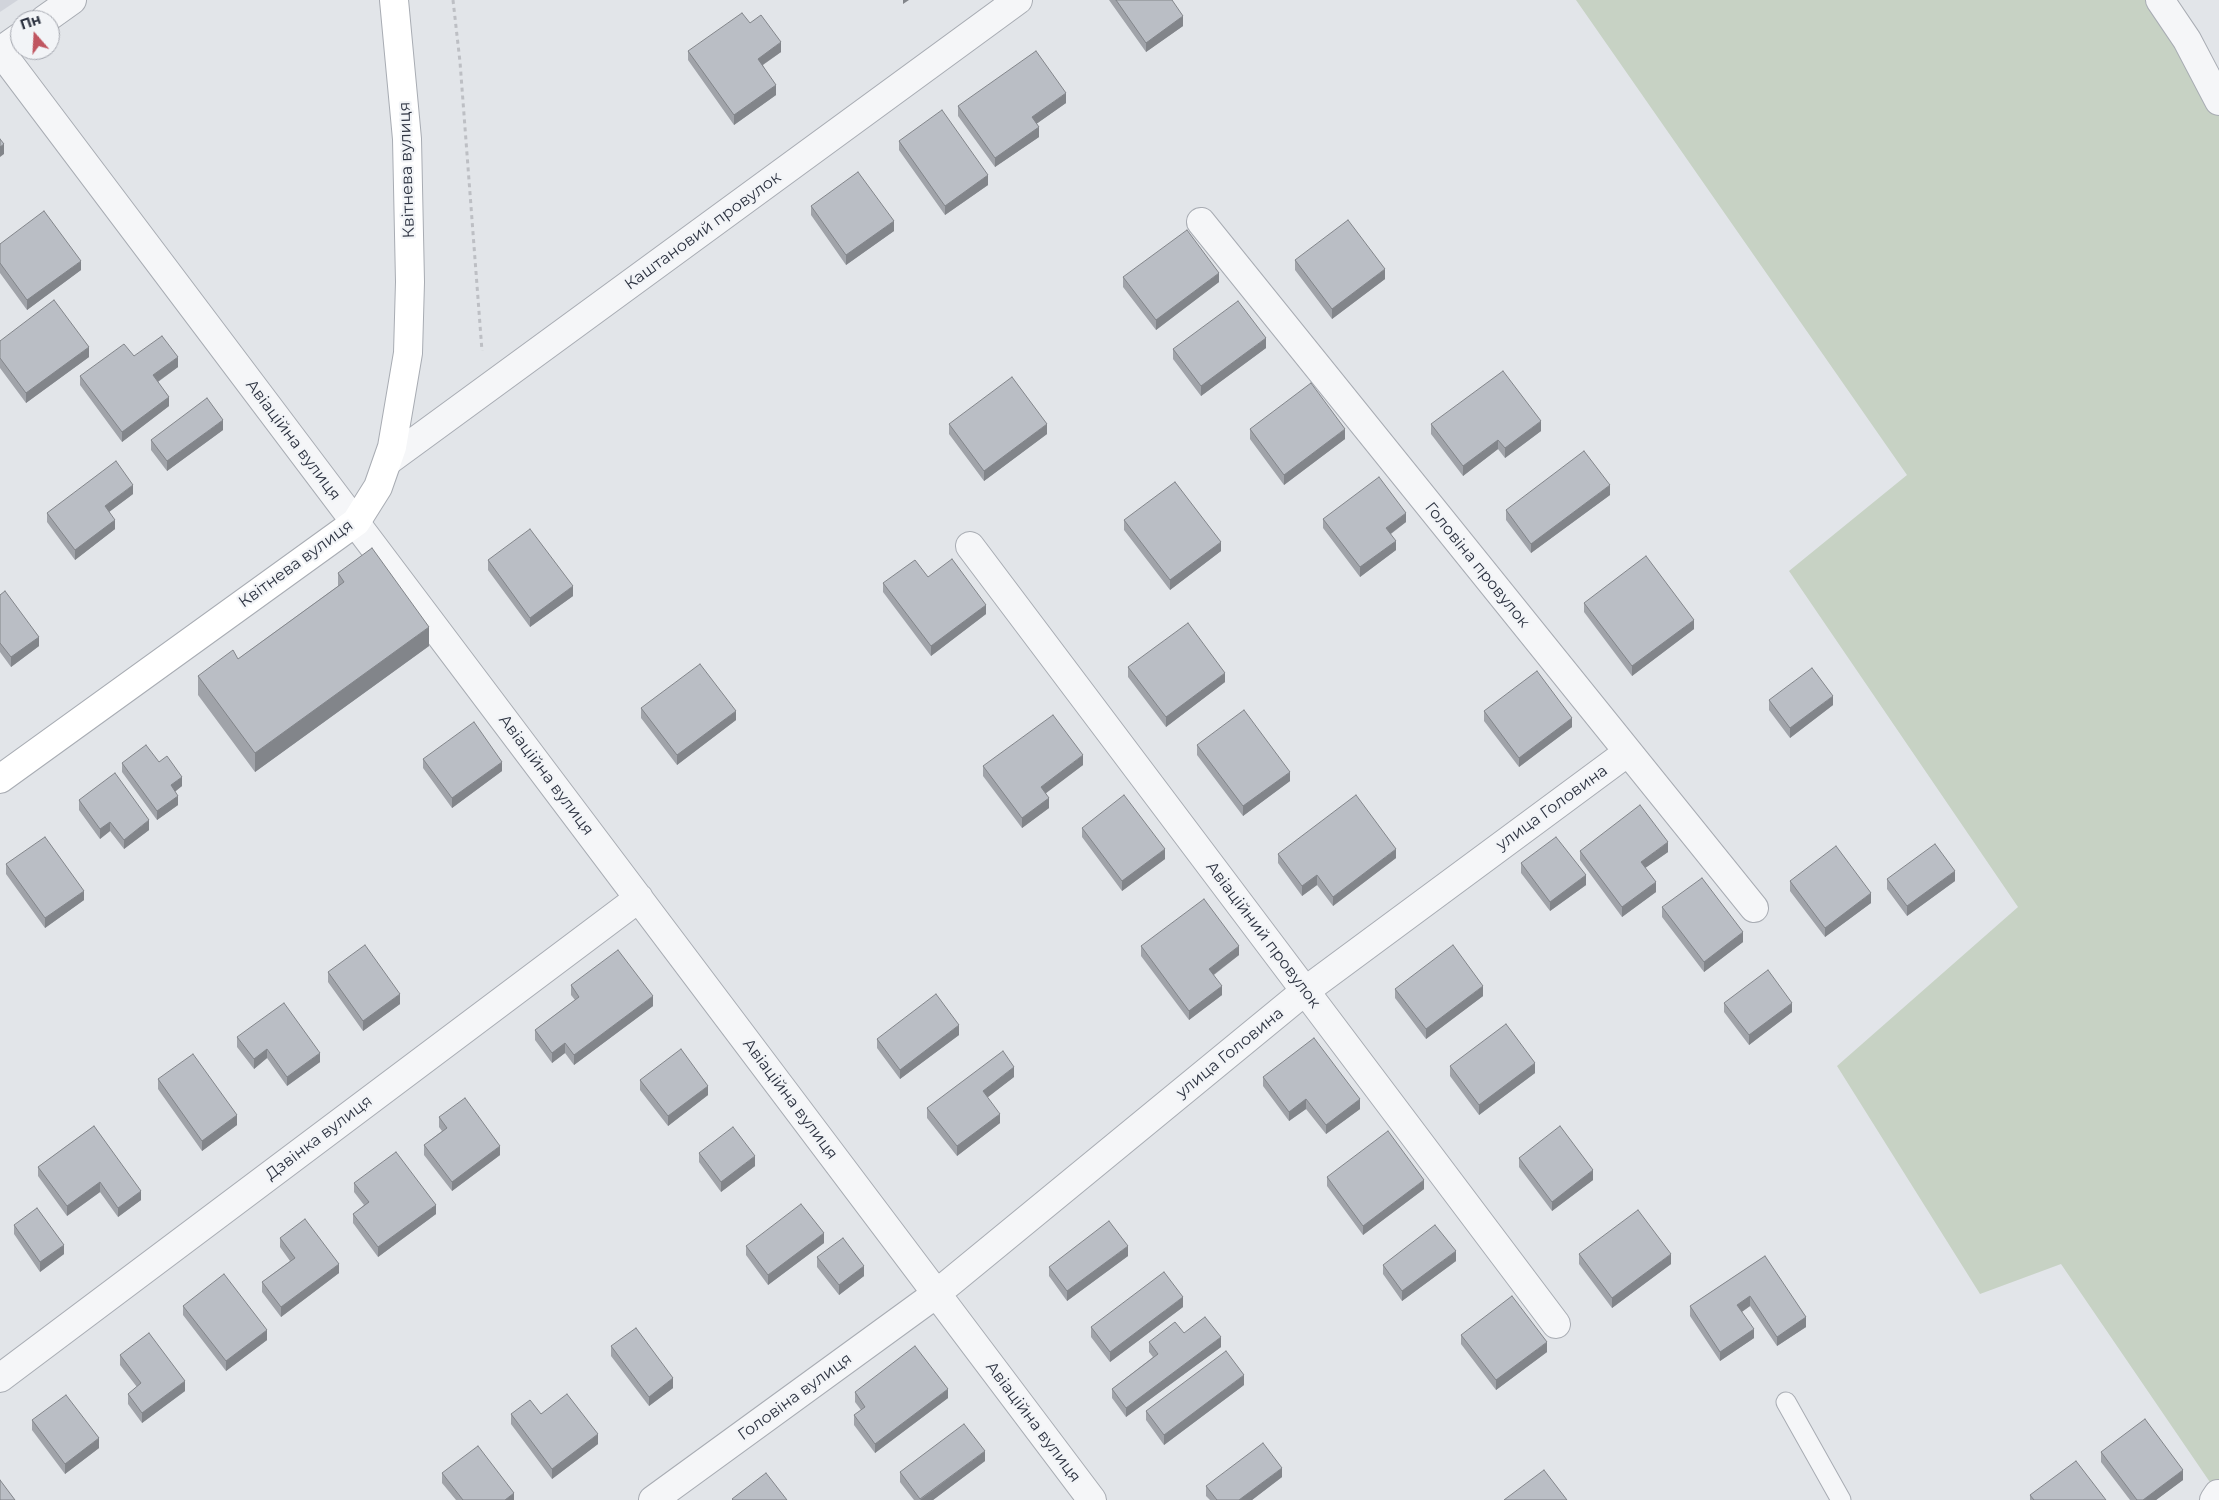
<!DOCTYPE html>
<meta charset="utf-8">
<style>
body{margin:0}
#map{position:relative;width:2219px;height:1500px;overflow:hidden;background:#e2e5e9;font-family:Montserrat,sans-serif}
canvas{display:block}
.north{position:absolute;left:10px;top:10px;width:50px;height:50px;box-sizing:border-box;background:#f2f4f7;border:1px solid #a3a6ae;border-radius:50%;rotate:341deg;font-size:14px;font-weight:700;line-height:20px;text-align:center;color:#2c3240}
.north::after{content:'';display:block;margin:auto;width:18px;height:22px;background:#c05560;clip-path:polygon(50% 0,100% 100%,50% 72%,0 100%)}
</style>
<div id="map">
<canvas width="2219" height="1500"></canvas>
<div class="north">Пн</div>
</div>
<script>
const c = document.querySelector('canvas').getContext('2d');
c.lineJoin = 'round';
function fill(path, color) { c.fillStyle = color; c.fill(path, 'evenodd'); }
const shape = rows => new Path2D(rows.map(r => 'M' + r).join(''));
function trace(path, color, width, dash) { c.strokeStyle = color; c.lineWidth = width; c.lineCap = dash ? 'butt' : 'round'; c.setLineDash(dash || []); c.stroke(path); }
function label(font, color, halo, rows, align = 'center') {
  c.font = font + ' Montserrat,sans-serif'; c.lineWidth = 4.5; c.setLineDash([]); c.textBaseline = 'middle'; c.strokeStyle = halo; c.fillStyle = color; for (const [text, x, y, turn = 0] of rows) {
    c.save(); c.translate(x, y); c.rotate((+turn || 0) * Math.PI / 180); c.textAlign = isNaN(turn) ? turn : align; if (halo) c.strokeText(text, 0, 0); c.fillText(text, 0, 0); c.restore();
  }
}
fill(shape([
 [0,0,18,0,0,12]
]), '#d1d4db');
fill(shape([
 [1576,0,2160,0,2219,101,2219,1500,2218,1494,2061,1264,1980,1294,1837,1066,2018,907,1789,571,1907,475]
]), '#c7d2c4');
const service = shape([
 [1786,1402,1841,1500]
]);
const minor = shape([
 [2160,0,2187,40,2219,101],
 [44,20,72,0],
 [20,37,0,51,1092,1500],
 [1201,222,1754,908],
 [388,461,1018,0],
 [970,546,1556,1324],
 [0,1378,639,898],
 [653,1500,936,1294,1305,991,1628,752],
 [2214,1500,2218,1494]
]);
const secondary = shape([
 [0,779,356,522,378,487,392,447,408,353,410,282,407,139,394,0]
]);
trace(service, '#a8acb3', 21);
trace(minor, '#a8acb3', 30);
trace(secondary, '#a8acb3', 30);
trace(shape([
 [453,0,460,62,482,351]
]), '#bdbfc4', 3, [4, 4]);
trace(service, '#f5f6f8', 19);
trace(minor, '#f5f6f8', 28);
trace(secondary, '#fff', 28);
fill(shape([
 [1109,0,1172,0,1183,26,1146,52],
 [750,23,781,52,763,65,776,95,734,125,688,60,688,51],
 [1066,103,1036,124,1039,137,995,167,958,116,958,106],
 [899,141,988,185,945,215,899,150],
 [811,206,894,231,846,265,811,215],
 [0,244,81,270,27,310,0,273],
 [1295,260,1385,279,1332,319,1295,270],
 [1123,277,1219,282,1156,330,1123,287],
 [0,341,89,357,26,403,0,368],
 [1266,348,1201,396,1173,359,1173,349],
 [134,356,178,367,158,382,169,406,122,442,80,385,80,376],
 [949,424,1047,434,984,481,949,434],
 [1431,424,1541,431,1505,458,1498,449,1463,476,1431,434],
 [1250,429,1345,439,1284,485,1250,439],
 [223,430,167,471,151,450,151,440],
 [133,494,109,512,115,529,75,560,47,522,47,513],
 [1610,495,1531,553,1506,520,1506,510],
 [1323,519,1406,522,1391,534,1396,550,1360,577,1323,528],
 [1124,520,1221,551,1170,590,1124,530],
 [488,560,573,596,530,627,488,570],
 [338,573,429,646,255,772,198,695,198,676,238,659,338,586],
 [928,577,986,614,931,656,883,592,883,583],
 [0,595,39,646,11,667,0,652],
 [1584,603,1694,629,1632,676,1584,612],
 [1128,667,1225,682,1166,727,1128,677],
 [1769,700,1833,705,1790,738,1769,710],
 [641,708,736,720,677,765,641,718],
 [1484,711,1572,727,1519,767,1484,721],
 [1197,745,1290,781,1243,816,1197,755],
 [423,759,502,771,452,808,423,768],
 [159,762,182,786,175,791,178,805,157,820,122,772,122,763],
 [1083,765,1045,793,1049,808,1022,828,983,776,983,766],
 [79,800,149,830,124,849,110,831,100,839,79,810],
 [1082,828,1165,859,1122,891,1082,837],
 [1580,851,1668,852,1645,868,1656,892,1622,917,1580,860],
 [1278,854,1396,858,1333,906,1317,885,1302,896,1278,863],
 [1521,863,1586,885,1550,911,1521,873],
 [6,864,84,900,45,928,6,874],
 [1887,879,1955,881,1907,916,1887,889],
 [1790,881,1871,903,1825,937,1790,891],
 [1662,907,1743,942,1704,972,1662,917],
 [1141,946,1239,955,1214,975,1222,995,1189,1020,1141,956],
 [328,972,400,1004,363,1031,328,982],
 [571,985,653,1006,574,1065,565,1053,552,1063,535,1040,535,1030,575,1000,571,995],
 [1395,989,1483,996,1426,1039,1395,998],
 [1724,1003,1792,1012,1749,1045,1724,1012],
 [959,1035,900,1079,877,1048,877,1039],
 [237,1037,320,1062,287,1086,267,1058,254,1069,237,1047],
 [1450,1066,1535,1073,1479,1115,1450,1076],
 [1014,1077,987,1097,1000,1123,957,1156,927,1118,927,1108],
 [1263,1077,1360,1109,1326,1134,1306,1109,1289,1121,1263,1086],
 [158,1079,237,1125,202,1151,158,1089],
 [640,1080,708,1095,668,1126,640,1090],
 [439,1117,500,1155,452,1191,424,1155,424,1145,442,1131,439,1127],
 [94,1126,141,1200,118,1217,100,1192,67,1216,38,1176,38,1167],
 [699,1153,755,1166,721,1192,699,1162],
 [1519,1158,1593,1180,1552,1211,1519,1167],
 [1327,1177,1424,1189,1363,1235,1327,1186],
 [354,1183,436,1214,378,1257,353,1223,353,1214,364,1205,354,1192],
 [14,1225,64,1254,40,1272,14,1234],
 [280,1238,339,1273,281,1317,262,1292,262,1282,290,1261,280,1247],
 [824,1243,768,1285,746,1255,746,1246],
 [1579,1254,1671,1264,1612,1308,1579,1264],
 [1128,1256,1067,1301,1049,1276,1049,1267],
 [1765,1256,1806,1327,1777,1346,1750,1306,1742,1312,1754,1338,1720,1361,1690,1316,1690,1306],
 [817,1257,864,1276,839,1295,817,1267],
 [1456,1261,1402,1301,1383,1274,1383,1265],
 [183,1306,267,1340,226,1371,183,1315],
 [1183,1307,1110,1362,1091,1337,1091,1327],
 [1184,1333,1221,1347,1126,1417,1112,1398,1112,1389,1153,1357,1149,1352,1149,1342],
 [1461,1335,1547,1352,1496,1390,1461,1344],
 [611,1346,673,1388,649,1406,611,1356],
 [120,1355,185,1391,142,1423,128,1404,128,1394,137,1387,120,1365],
 [1244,1385,1164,1445,1146,1420,1146,1411],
 [855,1392,948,1398,875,1453,854,1425,854,1415,861,1410,855,1402],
 [511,1414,541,1414,598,1444,552,1479,511,1424],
 [32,1420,99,1448,65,1474,32,1430],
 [2101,1452,2183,1480,2156,1500,2130,1500,2101,1462],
 [985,1461,933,1500,914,1500,900,1482,900,1472],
 [442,1473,514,1500,456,1500,442,1483],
 [1282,1477,1252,1500,1210,1500,1206,1496,1206,1486],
 [2030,1495,2106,1500,2030,1500]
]), '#a0a3a9');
fill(shape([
 [903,0,909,0,903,4],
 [1183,16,1183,26,1146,52,1146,43],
 [781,42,781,52,758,68,758,59],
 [776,85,776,95,734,125,734,115],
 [1066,93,1066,103,1032,127,1032,117],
 [1039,127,1039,137,995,167,995,158],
 [4,144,4,154,0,157,0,147],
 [988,175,988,185,945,215,945,206],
 [894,221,894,231,846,265,846,255],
 [81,261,81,270,27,310,27,300],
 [1385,269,1385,279,1332,319,1332,309],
 [1219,273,1219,282,1156,330,1156,320],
 [1266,338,1266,348,1201,396,1201,386],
 [89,347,89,357,26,403,26,393],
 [178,357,178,367,153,385,153,375],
 [169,397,169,406,122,442,122,432],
 [223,420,223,430,167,471,167,461],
 [1541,421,1541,431,1505,458,1505,448],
 [1047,424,1047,434,984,481,984,471],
 [1345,429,1345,439,1284,485,1284,475],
 [1498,440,1498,449,1463,476,1463,466],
 [133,485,133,494,105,515,105,506],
 [1610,485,1610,495,1531,553,1531,544],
 [1406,513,1406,522,1386,537,1386,528],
 [115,520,115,529,75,560,75,550],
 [1396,541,1396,550,1360,577,1360,567],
 [1221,542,1221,551,1170,590,1170,580],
 [573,586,573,596,530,627,530,618],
 [986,605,986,614,931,656,931,646],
 [1694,620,1694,629,1632,676,1632,666],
 [429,627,429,646,255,772,255,753],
 [39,637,39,646,11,667,11,657],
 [1225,673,1225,682,1166,727,1166,717],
 [1833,696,1833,705,1790,738,1790,728],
 [736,711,736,720,677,765,677,755],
 [1572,718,1572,727,1519,767,1519,758],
 [1083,755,1083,765,1041,797,1041,787],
 [502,762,502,771,452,808,452,798],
 [1290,772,1290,781,1243,816,1243,806],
 [182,777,182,786,171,795,171,785],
 [178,796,178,805,157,820,157,811],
 [1049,798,1049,808,1022,828,1022,818],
 [149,820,149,830,124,849,124,840],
 [110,822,110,831,100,839,100,829],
 [1668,842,1668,852,1641,871,1641,862],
 [1165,849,1165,859,1122,891,1122,881],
 [1396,849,1396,858,1333,906,1333,897],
 [1955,871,1955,881,1907,916,1907,906],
 [1317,875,1317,885,1302,896,1302,886],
 [1586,875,1586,885,1550,911,1550,902],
 [1656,882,1656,892,1622,917,1622,907],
 [84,891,84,900,45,928,45,918],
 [1871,893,1871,903,1825,937,1825,928],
 [1743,932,1743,942,1704,972,1704,962],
 [1239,946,1239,955,1209,978,1209,969],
 [1222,986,1222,995,1189,1020,1189,1011],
 [1483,986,1483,996,1426,1039,1426,1029],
 [400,994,400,1004,363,1031,363,1021],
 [653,996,653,1006,574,1065,574,1055],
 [1792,1003,1792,1012,1749,1045,1749,1035],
 [959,1025,959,1035,900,1079,900,1070],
 [565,1043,565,1053,552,1063,552,1053],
 [267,1049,267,1058,254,1069,254,1059],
 [320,1053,320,1062,287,1086,287,1077],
 [1535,1063,1535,1073,1479,1115,1479,1105],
 [1014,1067,1014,1077,983,1101,983,1091],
 [708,1086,708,1095,668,1126,668,1116],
 [1306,1099,1306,1109,1289,1121,1289,1112],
 [1360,1099,1360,1109,1326,1134,1326,1125],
 [1000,1114,1000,1123,957,1156,957,1146],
 [237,1115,237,1125,202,1151,202,1141],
 [500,1146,500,1155,452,1191,452,1182],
 [755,1156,755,1166,721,1192,721,1182],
 [1593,1170,1593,1180,1552,1211,1552,1202],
 [1424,1180,1424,1189,1363,1235,1363,1226],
 [100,1182,100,1192,67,1216,67,1206],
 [141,1191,141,1200,118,1217,118,1208],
 [436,1205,436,1214,378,1257,378,1247],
 [824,1233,824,1243,768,1285,768,1275],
 [64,1245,64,1254,40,1272,40,1262],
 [1128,1246,1128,1256,1067,1301,1067,1291],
 [1456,1251,1456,1261,1402,1301,1402,1291],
 [1671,1254,1671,1264,1612,1308,1612,1298],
 [339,1264,339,1273,281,1317,281,1307],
 [864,1266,864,1276,839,1295,839,1285],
 [1750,1296,1750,1306,1737,1315,1737,1305],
 [1183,1297,1183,1307,1110,1362,1110,1352],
 [1806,1317,1806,1327,1777,1346,1777,1337],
 [1754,1329,1754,1338,1720,1361,1720,1352],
 [267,1330,267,1340,226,1371,226,1361],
 [1221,1337,1221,1347,1126,1417,1126,1408],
 [1547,1342,1547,1352,1496,1390,1496,1380],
 [1244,1375,1244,1385,1164,1445,1164,1435],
 [673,1378,673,1388,649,1406,649,1397],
 [185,1381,185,1391,142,1423,142,1413],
 [948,1389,948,1398,875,1453,875,1444],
 [598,1434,598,1444,552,1479,552,1469],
 [99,1438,99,1448,65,1474,65,1464],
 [985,1451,985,1461,933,1500,920,1500],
 [1282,1468,1282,1477,1252,1500,1239,1500],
 [2183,1470,2183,1480,2156,1500,2143,1500],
 [514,1493,514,1500,505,1500]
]), '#82858a');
const building = shape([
 [1116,0,1172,0,1183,16,1146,43,1116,0],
 [742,13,750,23,761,15,781,42,758,59,776,85,734,115,688,51,742,13],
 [1036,51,1066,93,1032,117,1039,127,995,158,958,106,1036,51],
 [942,110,988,175,945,206,899,141,942,110],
 [0,139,4,144,0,147,0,139],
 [858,172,894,221,846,255,811,206,858,172],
 [44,211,81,261,27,300,0,263,0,244,44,211],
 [1348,220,1385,269,1332,309,1295,260,1348,220],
 [1187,230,1219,273,1156,320,1123,277,1187,230],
 [54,300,89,347,26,393,0,358,0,341,54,300],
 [1238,301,1266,338,1201,386,1173,349,1238,301],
 [162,336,178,357,153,375,169,397,122,432,80,376,124,344,134,356,162,336],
 [1503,371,1541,421,1505,448,1498,440,1463,466,1431,424,1503,371],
 [1012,377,1047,424,984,471,949,424,1012,377],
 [1311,383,1345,429,1284,475,1250,429,1311,383],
 [207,398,223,420,167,461,151,440,207,398],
 [1584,451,1610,485,1531,544,1506,510,1584,451],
 [116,461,133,485,105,506,115,520,75,550,47,513,116,461],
 [1379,477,1406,513,1386,528,1396,541,1360,567,1323,519,1379,477],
 [1175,482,1221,542,1170,580,1124,520,1175,482],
 [530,529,573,586,530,618,488,560,530,529],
 [372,548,429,627,255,753,198,676,233,650,238,659,344,582,338,573,372,548],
 [1646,556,1694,620,1632,666,1584,603,1646,556],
 [952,559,986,605,931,646,883,583,915,560,928,577,952,559],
 [5,591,39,637,11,657,0,643,0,595,5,591],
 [1188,623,1225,673,1166,717,1128,667,1188,623],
 [700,664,736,711,677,755,641,708,700,664],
 [1812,668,1833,696,1790,728,1769,700,1812,668],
 [1537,671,1572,718,1519,758,1484,711,1537,671],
 [1244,710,1290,772,1243,806,1197,745,1244,710],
 [1053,715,1083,755,1041,787,1049,798,1022,818,983,766,1053,715],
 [474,722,502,762,452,798,423,759,474,722],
 [146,745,159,762,167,756,182,777,171,785,178,796,157,811,122,763,146,745],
 [115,773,149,820,124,840,110,822,100,829,79,800,115,773],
 [1124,795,1165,849,1122,881,1082,828,1124,795],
 [1356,795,1396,849,1333,897,1317,875,1302,886,1278,854,1356,795],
 [1640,805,1668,842,1641,862,1656,882,1622,907,1580,851,1640,805],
 [45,837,84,891,45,918,6,864,45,837],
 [1556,837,1586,875,1550,902,1521,863,1556,837],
 [1935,844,1955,871,1907,906,1887,879,1935,844],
 [1836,846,1871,893,1825,928,1790,881,1836,846],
 [1702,878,1743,932,1704,962,1662,907,1702,878],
 [1204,899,1239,946,1209,969,1222,986,1189,1011,1141,946,1204,899],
 [365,945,400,994,363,1021,328,972,365,945],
 [1453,945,1483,986,1426,1029,1395,989,1453,945],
 [618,950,653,996,574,1055,565,1043,552,1053,535,1030,579,997,571,985,618,950],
 [1768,970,1792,1003,1749,1035,1724,1003,1768,970],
 [936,994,959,1025,900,1070,877,1039,936,994],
 [284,1003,320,1053,287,1077,267,1049,254,1059,237,1037,284,1003],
 [1506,1024,1535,1063,1479,1105,1450,1066,1506,1024],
 [1314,1038,1360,1099,1326,1125,1306,1099,1289,1112,1263,1077,1314,1038],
 [681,1049,708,1086,668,1116,640,1080,681,1049],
 [1003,1051,1014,1067,983,1091,1000,1114,957,1146,927,1108,1003,1051],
 [193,1054,237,1115,202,1141,158,1079,193,1054],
 [465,1098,500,1146,452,1182,424,1145,447,1128,439,1117,465,1098],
 [94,1126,141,1191,118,1208,100,1182,67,1206,38,1167,94,1126],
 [1560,1126,1593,1170,1552,1202,1519,1158,1560,1126],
 [733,1127,755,1156,721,1182,699,1153,733,1127],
 [1388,1131,1424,1180,1363,1226,1327,1177,1388,1131],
 [396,1152,436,1205,378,1247,353,1214,369,1202,354,1183,396,1152],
 [801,1204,824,1233,768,1275,746,1246,801,1204],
 [37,1208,64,1245,40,1262,14,1225,37,1208],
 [1638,1210,1671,1254,1612,1298,1579,1254,1638,1210],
 [305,1219,339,1264,281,1307,262,1282,295,1258,280,1238,305,1219],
 [1109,1221,1128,1246,1067,1291,1049,1267,1109,1221],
 [1435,1225,1456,1251,1402,1291,1383,1265,1435,1225],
 [843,1238,864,1266,839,1285,817,1257,843,1238],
 [1765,1256,1806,1317,1777,1337,1750,1296,1737,1305,1754,1329,1720,1352,1690,1306,1765,1256],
 [1164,1272,1183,1297,1110,1352,1091,1327,1164,1272],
 [224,1274,267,1330,226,1361,183,1306,224,1274],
 [1512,1296,1547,1342,1496,1380,1461,1335,1512,1296],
 [1205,1317,1221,1337,1126,1408,1112,1389,1158,1354,1149,1342,1175,1322,1184,1333,1205,1317],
 [636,1328,673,1378,649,1397,611,1346,636,1328],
 [149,1333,185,1381,142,1413,128,1394,141,1383,120,1355,149,1333],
 [915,1346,948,1389,875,1444,854,1415,865,1407,855,1392,915,1346],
 [1226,1351,1244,1375,1164,1435,1146,1411,1226,1351],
 [567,1394,598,1434,552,1469,511,1414,530,1400,541,1414,567,1394],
 [66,1395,99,1438,65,1464,32,1420,66,1395],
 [2145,1419,2183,1470,2143,1500,2137,1500,2101,1452,2145,1419],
 [964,1424,985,1451,920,1499,900,1472,964,1424],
 [1263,1443,1282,1468,1239,1500,1217,1500,1206,1486,1263,1443],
 [478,1446,514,1493,505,1500,463,1500,442,1473,478,1446],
 [2076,1461,2106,1500,2034,1500,2030,1495,2076,1461],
 [1544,1470,1567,1500,1504,1500,1544,1470],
 [766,1473,787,1500,733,1500,732,1499,766,1473],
 [0,1480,15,1500,0,1500,0,1480]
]);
fill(building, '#babec5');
trace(building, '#82858a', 1);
label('16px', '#2c3240', '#f2f4f7', [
 ["Квітнева вулиця",407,170,-92],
 ["Каштановий провулок",703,231,-36],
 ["Авіаційна вулиця",293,440,53],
 ["Квітнева вулиця",296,564,-36],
 ["Головіна провулок",1477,565,51],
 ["Авіаційна вулиця",546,775,53],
 ["улица Головина",1552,808,-36],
 ["Авіаційний провулок",1263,935,53],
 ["улица Головина",1230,1053,-39],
 ["Авіаційна вулиця",790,1099,53],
 ["Дзвінка вулиця",319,1138,-37],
 ["Головіна вулиця",795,1397,-36],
 ["Авіаційна вулиця",1033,1422,53]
]);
</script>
